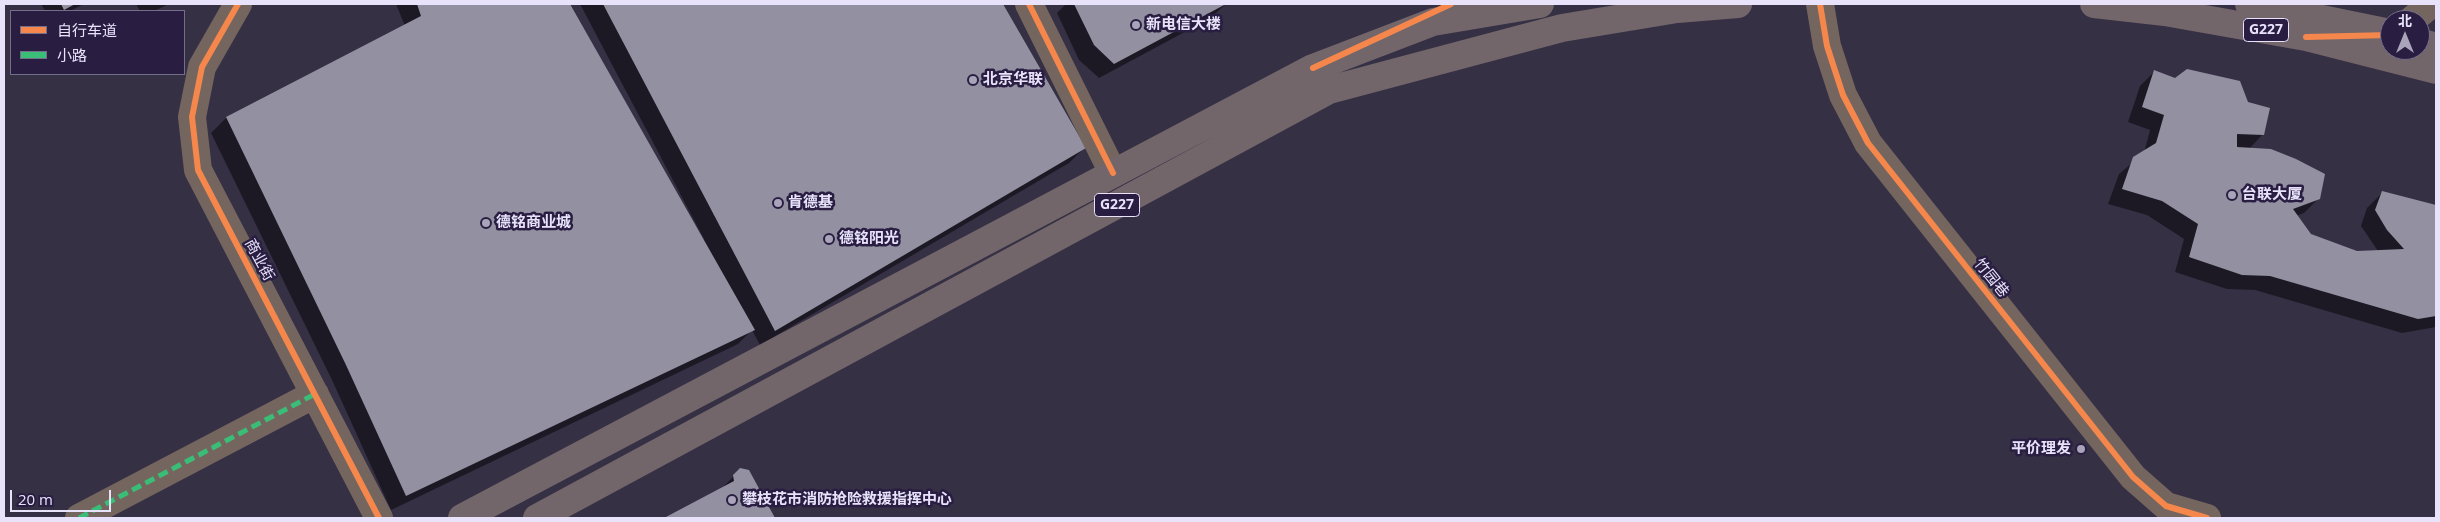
<!DOCTYPE html>
<meta charset="utf-8">
<style>
body{margin:0}
#map{position:relative;width:2440px;height:522px;overflow:hidden;background:#363045;font-family:"Open Sans","Noto Sans SC",sans-serif}
canvas{display:block}
.frame{position:absolute;inset:0;border:5px solid #e8e3fb;pointer-events:none}
.legend{position:absolute;left:10px;top:10px;width:175px;height:65px;box-sizing:border-box;background:#291e42;border:1px solid #756d8c;margin:0;padding:6px 9px;list-style:none;font-size:15px;color:#e8e3fb}
.legend li{display:flex;align-items:center;gap:10px;height:25px}
.legend b{width:25px;border:1px solid #756d8c}
.north{position:absolute;left:2380px;top:10px;width:50px;height:50px;box-sizing:border-box;background:#291e42;border:1px solid #756d8c;border-radius:50%;rotate:0deg;font-size:14px;font-weight:700;line-height:20px;text-align:center;color:#e8e3fb}
.north::after{content:'';display:block;margin:auto;width:18px;height:22px;background:#aaa4bb;clip-path:polygon(50% 0,100% 100%,50% 72%,0 100%)}
.scale{position:absolute;left:10px;top:490px;width:101px;height:22px;box-sizing:border-box;border:2px solid #e8e3fb;border-top:0;padding-left:6px;font-size:15px;line-height:18px;white-space:nowrap;color:#e8e3fb;-webkit-text-stroke:4px #291e42;paint-order:stroke}
</style>
<div id="map">
<canvas width="2440" height="522"></canvas>
<div class="frame"></div>
<ul class="legend">
<li><b style="height:6px;background:#f5874c"></b>自行车道</li>
<li><b style="height:6px;background:#3abd76"></b>小路</li>
</ul>
<div class="north">北</div>
<div class="scale">20 m</div>
</div>
<script>
const c = document.querySelector('canvas').getContext('2d');
c.lineJoin = 'round';
function fill(path, color) { c.fillStyle = color; c.fill(path, 'evenodd'); }
const shape = rows => new Path2D(rows.map(r => 'M' + r).join(''));
function trace(path, color, width, dash) { c.strokeStyle = color; c.lineWidth = width; c.lineCap = dash ? 'butt' : 'round'; c.setLineDash(dash || []); c.stroke(path); }
function label(font, color, halo, rows, align = 'center') {
  c.font = font + ' "Open Sans","Noto Sans SC",sans-serif'; c.lineWidth = 5; c.setLineDash([]); c.textBaseline = 'middle'; c.strokeStyle = halo; c.fillStyle = color; for (const [text, x, y, turn = 0] of rows) {
    c.save(); c.translate(x, y); c.rotate((+turn || 0) * Math.PI / 180); c.textAlign = isNaN(turn) ? turn : align; if (halo) c.strokeText(text, 0, 0); c.fillText(text, 0, 0); c.restore();
  }
}
fill(shape([
 [41,4,84,4,70,11,45,11],
 [136,4,169,4,154,11,140,11],
 [396,4,568,4,702,240,704,239,580,4,1002,4,1084,148,1069,163,760,345,752,330,738,344,391,510,332,380,211,133,226,118,405,26],
 [1066,4,1226,4,1209,19,1099,78,1079,60,1057,13],
 [2155,71,2263,134,2249,149,2319,198,2304,213,2296,216,2310,235,2357,252,2378,251,2361,226,2367,208,2382,193,2436,206,2436,327,2402,333,2255,290,2227,289,2175,272,2184,239,2147,215,2108,204,2119,174,2144,153,2150,130,2128,122,2140,86],
 [740,470,750,473,773,518,668,518,719,491]
]), '#0007');
fill(shape([
 [61,4,75,4,64,10],
 [417,4,570,4,755,330,406,496,346,365,226,117,421,16],
 [603,4,1003,4,1086,148,775,331],
 [1074,4,1226,4,1114,64,1094,45],
 [2187,69,2240,81,2248,102,2270,108,2264,135,2237,134,2237,147,2271,149,2296,159,2325,174,2320,199,2293,209,2311,234,2357,251,2404,249,2387,230,2375,210,2382,191,2436,205,2436,316,2418,319,2270,276,2242,275,2189,257,2198,224,2162,201,2122,189,2133,157,2156,143,2164,115,2142,107,2154,70,2175,78],
 [740,468,749,470,775,518,664,518,734,481,733,475]
]), '#9391a1');
trace(shape([
 [238,4,202,67,192,117,198,170,379,518],
 [1029,4,1113,173],
 [1820,4,1827,46,1843,95,1868,143,2133,477,2166,506,2207,518],
 [2412,20,2431,4],
 [79,518,315,394]
]), '#74665f', 28);
trace(shape([
 [2094,4,2165,12,2306,37,2436,70],
 [2249,4,2390,33],
 [2420,42,2436,47],
 [462,518,1313,68,1433,22,1540,4],
 [537,518,1329,90,1562,28,1677,9,1738,4]
]), '#72666a', 28);
trace(shape([
 [79,518,315,394]
]), '#3abd76', 5, [10, 5]);
trace(shape([
 [238,4,202,67,192,117,198,170,379,518],
 [1029,4,1113,173],
 [1820,4,1827,46,1843,95,1868,143,2133,477,2166,506,2207,518],
 [2306,37,2390,35],
 [1313,68,1451,4]
]), '#f5874c', 6);
for (const [x, y, r, color] of [
 [1136,25,5,"#aaa4bb"],
 [973,80,5,"#aaa4bb"],
 [2232,195,5,"#aaa4bb"],
 [778,203,5,"#aaa4bb"],
 [486,223,5,"#aaa4bb"],
 [829,239,5,"#aaa4bb"],
 [2081,449,5,"#aaa4bb"],
 [732,500,5,"#aaa4bb"]
]) { const dot = new Path2D(); dot.arc(x, y, r, 0, 2 * Math.PI); c.fillStyle = color; c.fill(dot); trace(dot, '#291e42', 2); }
for (const [x, y, w] of [
 [2266,30,45],
 [1117,205,45]
]) { const box = new Path2D(); box.roundRect(x - w / 2, y - 11.5, w, 23, 4); c.fillStyle = '#291e42'; c.fill(box); trace(box, '#e8e3fb', 1); }
label('bold 14px', '#e8e3fb', null, [
 ["G227",2266,30],
 ["G227",1117,205]
]);
label('bold 15px', '#e8e3fb', '#291e42', [
 ["新电信大楼",1146,25],
 ["北京华联",983,80],
 ["台联大厦",2242,195],
 ["肯德基",788,203],
 ["德铭商业城",496,223],
 ["德铭阳光",839,239],
 ["平价理发",2071,449,"right"],
 ["攀枝花市消防抢险救援指挥中心",742,500]
], 'left');
label('15px', '#e8e3fb', '#291e42', [
 ["商业街",259,260,62],
 ["竹园巷",1991,278,51]
]);
</script>
